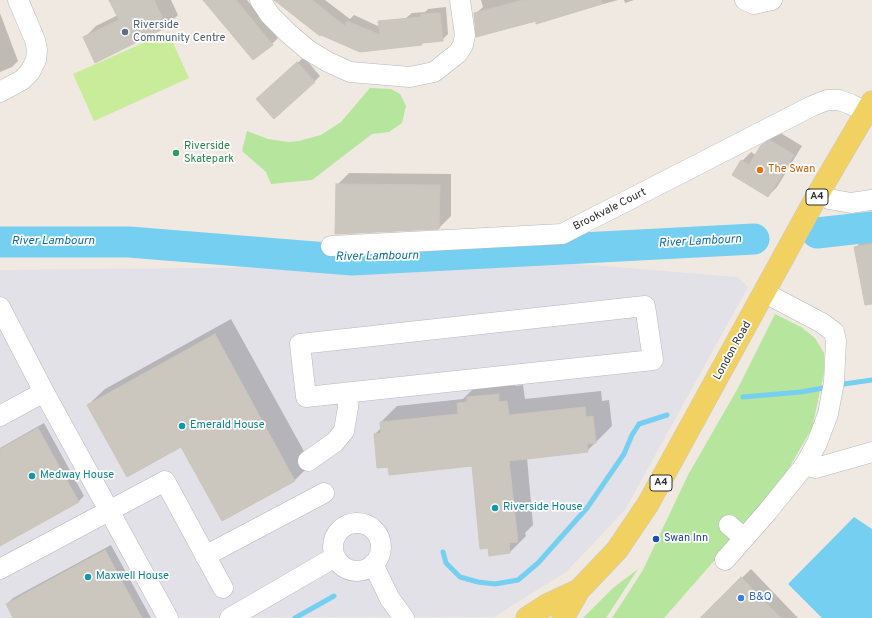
<!DOCTYPE html>
<style>
body{margin:0}
canvas{display:block;background:#efe9e1}
</style>
<canvas width="872" height="618"></canvas>
<script>
const c = document.querySelector('canvas').getContext('2d');
c.lineJoin = 'round';
function fill(path, color) { c.fillStyle = color; c.fill(path, 'evenodd'); }
const shape = rows => new Path2D(rows.map(r => 'M' + r).join(''));
function trace(path, color, width, dash) { c.strokeStyle = color; c.lineWidth = width; c.lineCap = dash ? 'butt' : 'round'; c.setLineDash(dash || []); c.stroke(path); }
function label(font, color, halo, rows, align = 'center') {
  c.font = font + ' Overpass,sans-serif'; c.lineWidth = 3.5; c.setLineDash([]); c.textBaseline = 'middle'; c.strokeStyle = halo; c.fillStyle = color; for (const [text, x, y, turn = 0] of rows) {
    c.save(); c.translate(x, y); c.rotate((+turn || 0) * Math.PI / 180); c.textAlign = isNaN(turn) ? turn : align; if (halo) c.strokeText(text, 0, 0); c.fillText(text, 0, 0); c.restore();
  }
}
fill(shape([
 [577,264,738,277,748,287,625,510,566,572,494,617,0,618,0,270]
]), '#e3e1e8');
fill(shape([
 [370,88,391,89,400,94,406,106,402,123,389,132,372,134,312,180,271,184,266,172,242,151,247,131,268,139,289,142,299,141,321,135,341,122],
 [775,314,801,327,815,338,824,353,824,373,812,428,777,489,664,618,612,618,643,570,688,475,738,388],
 [638,569,606,618,583,618,613,588]
]), '#b6e59e');
fill(shape([
 [168,32,189,78,94,121,73,74]
]), '#c9ec9a');
fill(shape([
 [854,517,872,529,872,618,822,618,788,584]
]), '#75cff0');
fill(shape([
 [110,0,171,0,178,15,166,26,84,38,96,26,118,15],
 [204,0,247,0,278,38,272,44],
 [279,0,325,0,350,19,354,15,380,27,406,18,412,13,425,12,428,9,446,7,448,34,442,40,424,42,421,44,360,51],
 [481,0,618,0,537,22,536,19,475,14,483,7],
 [624,0,634,0,625,3],
 [0,13,18,61,12,67,0,72],
 [304,57,320,76,314,82,263,94],
 [779,132,802,146,777,187,768,196,742,161,751,152,756,155,762,146,771,136],
 [349,173,451,174,451,216,439,228,337,185],
 [872,237,872,297,856,247,865,238],
 [231,319,311,464,295,480,223,520,182,445,88,405,105,389],
 [515,378,515,386,523,385,525,399,601,391,602,401,609,400,612,426,587,451,527,458,533,525,525,533,526,536,510,552,473,465,389,466,375,434,382,427,381,422,397,406,463,399,474,388],
 [44,423,84,496,78,502,0,545,0,448],
 [111,545,151,618,14,618,7,604,13,598],
 [751,569,798,618,701,618]
]), '#0003');
trace(shape([
 [837,385,872,380],
 [743,397,801,392,829,387],
 [443,552,446,563,460,577,478,582,495,584,518,580,538,563,587,508,624,454,632,435,639,424,667,415],
 [295,618,334,596]
]), '#75cff0', 5);
trace(shape([
 [817,233,872,227],
 [0,242,129,242,352,260,754,239]
]), '#75cff0', 31);
const building = shape([
 [109,0,154,0,167,27,95,63,83,37,119,20,109,0],
 [203,0,236,0,273,45,253,60,203,0],
 [274,0,312,0,345,26,347,21,380,35,378,21,421,17,421,14,440,13,443,41,422,43,422,45,360,52,321,35,320,36,274,0],
 [523,0,601,0,602,4,536,24,536,21,476,37,474,13,523,0],
 [297,62,315,82,274,119,256,99,297,62],
 [770,140,794,155,768,197,732,175,741,160,749,165,761,145,770,140],
 [336,184,440,185,439,229,335,234,336,184],
 [872,244,872,304,865,305,854,247,872,244],
 [215,334,295,481,222,521,181,447,127,477,87,405,215,334],
 [499,394,499,402,507,401,509,415,585,407,586,417,593,416,596,443,587,444,588,452,509,461,518,542,509,543,510,553,489,556,488,548,480,549,472,466,389,475,388,467,377,468,374,434,381,433,380,422,458,414,457,403,467,402,467,397,499,394],
 [38,428,79,502,0,546,0,449,38,428],
 [105,550,142,618,13,618,6,604,105,550],
 [741,577,781,618,700,618,741,577]
]);
fill(building, '#cbc7bf');
trace(building, '#cbc5ba', 1);
const minor = shape([
 [260,0,270,15,288,33,308,50,328,62,350,72,410,77,434,72,458,53,463,45,465,35,460,0],
 [745,0,754,4,772,0],
 [0,92,22,80,30,72,36,60,37,50,35,40,18,0],
 [818,194,829,199,851,203,872,200],
 [331,246,562,234,812,106,827,100,839,100,850,104,866,112],
 [645,306,653,360,306,397,300,344,645,306],
 [0,307,44,392,0,416],
 [44,392,168,618],
 [308,461,335,442,344,431,348,407,347,393],
 [805,465,816,468,872,452],
 '333 547a24 24 0 1 1 48 0a24 24 0 1 1-48 0Z',
 [729,525,744,538],
 [205,556,324,493],
 [725,560,768,511,805,465,817,443,828,414,834,382,836,341,834,332,822,323,765,293],
 [373,564,390,599,404,618],
 [0,569,165,481,223,588],
 [230,618,335,557]
]);
const major = shape([
 [527,618,547,605,579,590],
 [563,618,579,590,617,550,648,504,818,194,872,102]
]);
trace(minor, '#b4b7c1', 21);
trace(major, '#c9c9c9', 23);
trace(minor, '#fff', 20);
trace(major, '#f2d163', 22);
for (const [x, y, r, color] of [
 [125,32,4,"#5c6f8a"],
 [176,153,4,"#2e9e5b"],
 [760,170,4,"#e8710a"],
 [182,426,4,"#0f9aa8"],
 [32,476,4,"#0f9aa8"],
 [495,508,4,"#0f9aa8"],
 [656,539,4,"#1a4fb4"],
 [88,577,4,"#0f9aa8"],
 [741,598,4,"#3f7fe0"]
]) { const dot = new Path2D(); dot.arc(x, y, r, 0, 2 * Math.PI); c.fillStyle = color; c.fill(dot); trace(dot, '#fff', 1.5); }
for (const [x, y, w] of [
 [817,197,22],
 [661,483,22]
]) { const box = new Path2D(); box.roundRect(x - w / 2, y - 8, w, 16, 3); c.fillStyle = '#fff'; c.fill(box); trace(box, '#2e2e2e', 1); }
label('bold 10px', '#2e2e2e', null, [
 ["A4",817,197],
 ["A4",661,483]
]);
label('11px', '#4e5e75', '#fff', [
 ["Riverside",133,26],
 ["Community Centre",133,39]
], 'left');
label('11px', '#27864d', '#fff', [
 ["Riverside",184,147],
 ["Skatepark",184,160]
], 'left');
label('11px', '#c56008', '#fff', [
 ["The Swan",768,170]
], 'left');
label('11px', '#2e2e2e', '#fff', [
 ["Brookvale Court",610,210,-27],
 ["London Road",733,351,-61]
]);
label('11px', '#0d838f', '#fff', [
 ["Emerald House",190,426],
 ["Medway House",40,476],
 ["Riverside House",503,508],
 ["Maxwell House",96,577]
], 'left');
label('11px', '#164399', '#fff', [
 ["Swan Inn",664,539]
], 'left');
label('11px', '#366cbe', '#fff', [
 ["B&Q",749,598]
], 'left');
label('italic 12px', '#0d6fa3', '#fff', [
 ["River Lambourn",53,242],
 ["River Lambourn",700,242,-3],
 ["River Lambourn",377,257,-1]
]);
</script>
